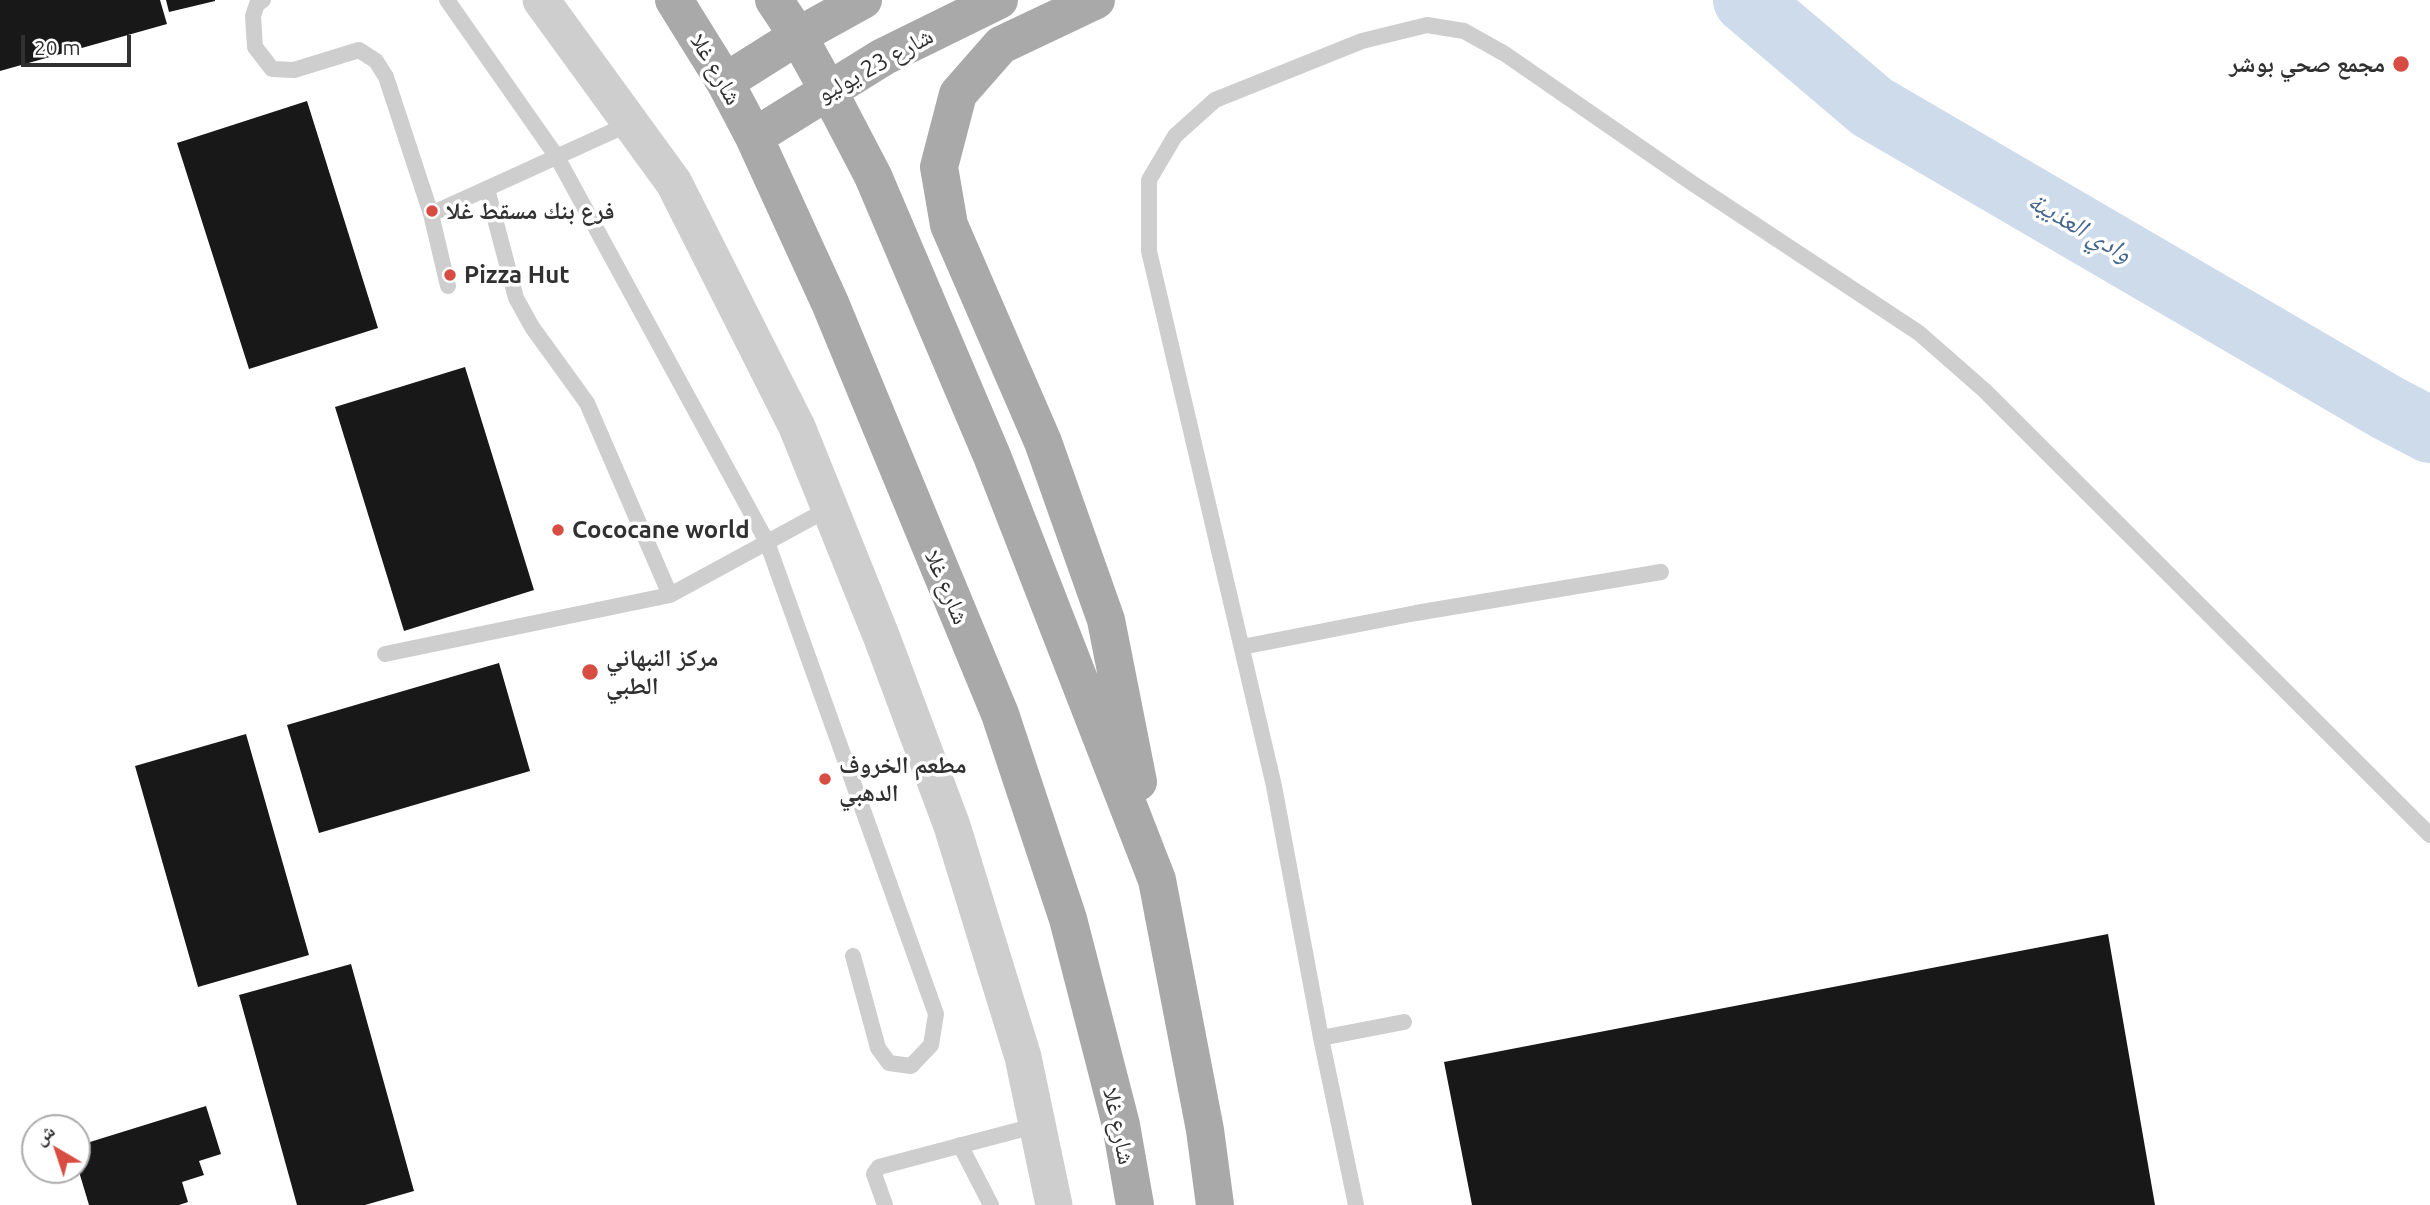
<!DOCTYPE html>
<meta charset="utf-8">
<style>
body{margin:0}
#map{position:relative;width:2430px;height:1205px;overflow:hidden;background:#fff;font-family:Ubuntu,"Noto Naskh Arabic",sans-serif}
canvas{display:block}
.north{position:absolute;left:21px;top:1114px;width:70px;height:70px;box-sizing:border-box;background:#fff;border:2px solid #adadad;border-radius:50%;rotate:321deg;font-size:19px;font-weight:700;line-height:28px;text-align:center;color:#313131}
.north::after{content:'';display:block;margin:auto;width:24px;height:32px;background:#d74d43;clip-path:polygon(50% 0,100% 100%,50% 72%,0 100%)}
.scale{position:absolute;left:21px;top:35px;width:110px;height:32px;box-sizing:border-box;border:4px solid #313131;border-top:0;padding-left:9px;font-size:21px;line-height:24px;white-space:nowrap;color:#313131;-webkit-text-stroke:5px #fff;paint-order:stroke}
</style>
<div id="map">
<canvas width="2430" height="1205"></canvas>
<div class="north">ش</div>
<div class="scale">20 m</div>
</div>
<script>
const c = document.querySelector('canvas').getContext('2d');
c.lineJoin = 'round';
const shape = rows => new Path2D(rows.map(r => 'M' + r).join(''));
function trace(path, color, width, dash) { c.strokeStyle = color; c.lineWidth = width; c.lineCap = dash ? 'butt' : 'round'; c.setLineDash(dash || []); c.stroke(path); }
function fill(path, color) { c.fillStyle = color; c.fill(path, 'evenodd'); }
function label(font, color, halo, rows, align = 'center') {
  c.font = font + ' Ubuntu,"Noto Naskh Arabic",sans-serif'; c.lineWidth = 7; c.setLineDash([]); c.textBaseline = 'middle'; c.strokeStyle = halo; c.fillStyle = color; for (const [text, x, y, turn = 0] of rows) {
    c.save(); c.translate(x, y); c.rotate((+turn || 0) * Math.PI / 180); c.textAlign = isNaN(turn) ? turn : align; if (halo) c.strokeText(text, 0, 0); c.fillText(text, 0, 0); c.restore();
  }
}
trace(shape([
 [1746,0,1872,107,2388,408,2430,430]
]), '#cedbea', 66);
fill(shape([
 [0,0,160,0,167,24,0,71],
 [166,0,215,0,215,1,169,12],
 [307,101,378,328,249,369,177,143],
 [465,367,534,590,404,631,335,407],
 [499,663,530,771,319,833,287,725],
 [246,734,309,955,198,987,135,766],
 [2108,934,2155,1205,1472,1205,1444,1062],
 [351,964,414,1191,365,1205,297,1205,239,995],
 [206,1106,221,1154,199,1161,204,1175,182,1182,188,1202,179,1205,89,1205,77,1165,77,1146]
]), '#181818');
trace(shape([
 [263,0,257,4,253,16,255,47,272,69,294,70,359,50,376,61,386,77,431,214,448,286],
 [447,0,557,157,767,542,936,1014,931,1045,911,1066,889,1063,878,1048,853,956],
 [487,189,516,298,532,327,587,403,670,595],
 [431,214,631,123],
 [1242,647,1416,613,1661,572],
 [385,654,670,595,830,508],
 [1321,1038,1404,1022],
 [960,1145,991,1205],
 [885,1205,874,1174,879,1167,1038,1125],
 [1356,1205,1321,1038,1274,786,1149,251,1149,180,1175,136,1215,100,1362,41,1427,25,1464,31,1505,54,1692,183,1919,333,1984,390,2430,835]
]), '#cecece', 16);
trace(shape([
 [541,0,674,183,797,427,882,638,952,826,1023,1057,1054,1205]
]), '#cecece', 37);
trace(shape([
 [674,0,725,82,754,137,830,303,1000,714,1068,919,1121,1125,1135,1205],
 [774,0,798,36,828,90,873,176,992,456,1157,880,1205,1130,1215,1205],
 [1096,0,1001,45,958,94,939,167,949,225,1043,442,1106,620,1138,782],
 [725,82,798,36,863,0],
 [754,137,883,57,999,0]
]), '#a9a9a9', 38);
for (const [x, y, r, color] of [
 [2401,64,9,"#d74d43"],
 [432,211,7,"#d74d43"],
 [450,275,7,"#d74d43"],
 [558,530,7,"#d74d43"],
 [590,672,9,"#d74d43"],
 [825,779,7,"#d74d43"]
]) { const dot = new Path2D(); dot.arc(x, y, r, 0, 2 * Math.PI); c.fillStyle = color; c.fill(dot); trace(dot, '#fff', 2.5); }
label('bold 24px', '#313131', '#fff', [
 ["مجمع صحي بوشر",2385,64,"right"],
 ["فرع بنك مسقط غلا",446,211],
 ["Pizza Hut",464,275],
 ["Cococane world",572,530],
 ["مركز النبهاني",606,658],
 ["الطبي",606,686],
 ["مطعم الخروف",839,765],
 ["الدهبي",839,793]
], 'left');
label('24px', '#313131', '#fff', [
 ["شارع 23 يوليو",875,65,-29],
 ["شارع غلا",716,69,60],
 ["شارع غلا",947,587,67],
 ["شارع غلا",1119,1126,78]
]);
label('italic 26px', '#45678c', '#fff', [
 ["وادي العذيبة",2080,227,30]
]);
</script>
